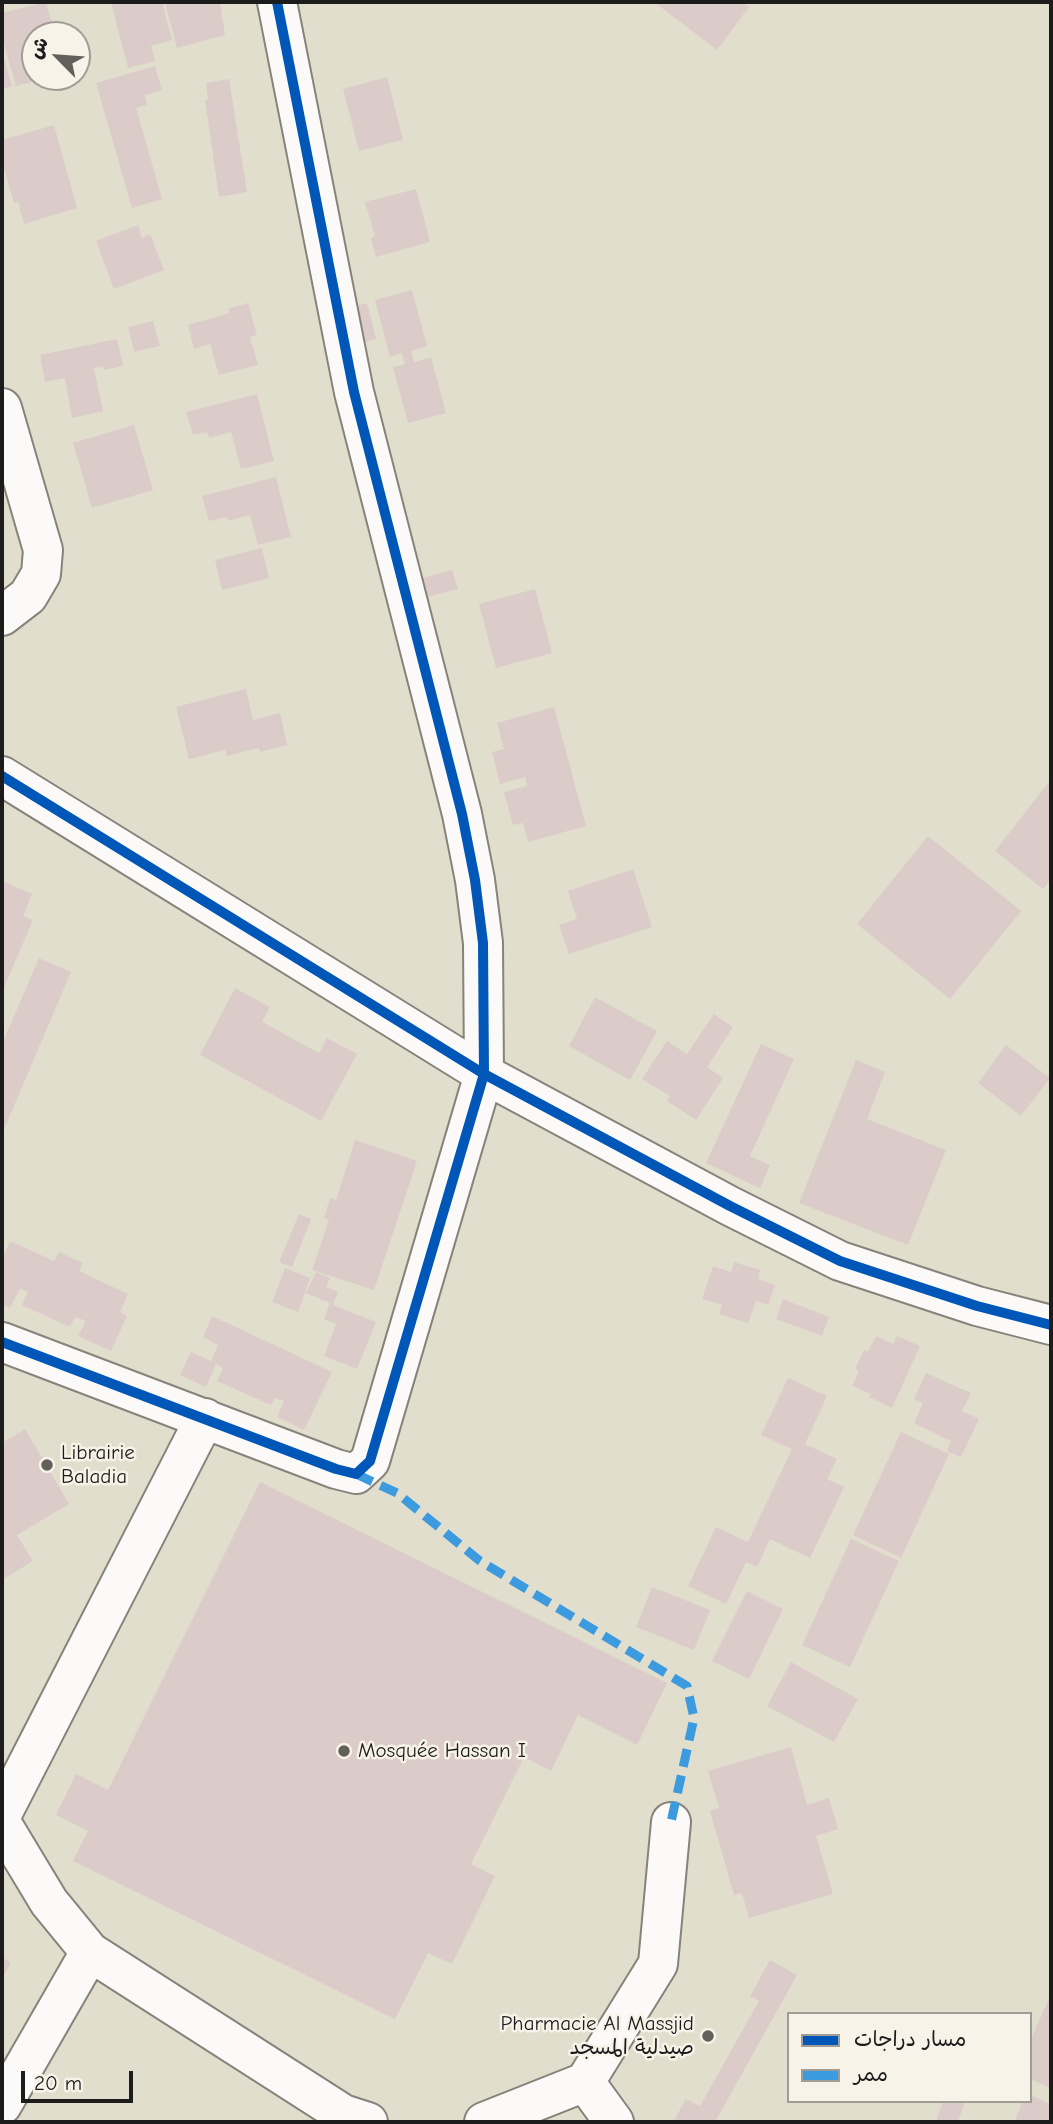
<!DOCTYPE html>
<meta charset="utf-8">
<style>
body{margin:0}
#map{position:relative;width:1053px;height:2124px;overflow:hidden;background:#e2decd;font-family:"Comic Neue","Playpen Sans Arabic",sans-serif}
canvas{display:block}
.frame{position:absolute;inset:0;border:4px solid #1c1c1c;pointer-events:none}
.legend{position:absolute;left:787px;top:2012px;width:245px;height:91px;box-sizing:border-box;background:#f7f3e8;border:2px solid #9f9d96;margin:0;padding:9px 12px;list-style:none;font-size:21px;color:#1c1c1c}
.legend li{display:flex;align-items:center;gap:14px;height:35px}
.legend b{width:35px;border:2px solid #9f9d96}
.north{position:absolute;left:21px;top:21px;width:70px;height:70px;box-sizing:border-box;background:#f7f3e8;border:2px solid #9f9d96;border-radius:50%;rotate:295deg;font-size:19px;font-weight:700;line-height:28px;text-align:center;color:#1c1c1c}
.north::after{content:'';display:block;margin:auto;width:24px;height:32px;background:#61605a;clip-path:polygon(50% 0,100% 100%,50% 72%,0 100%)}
.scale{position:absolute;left:21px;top:2071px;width:112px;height:32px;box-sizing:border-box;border:4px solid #1c1c1c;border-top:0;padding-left:9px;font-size:21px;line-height:24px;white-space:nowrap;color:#1c1c1c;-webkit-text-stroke:5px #f7f3e8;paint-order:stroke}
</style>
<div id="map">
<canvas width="1053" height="2124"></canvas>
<div class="frame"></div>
<ul class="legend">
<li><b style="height:9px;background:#0057b8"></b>مسار دراجات</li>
<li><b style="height:9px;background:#3c9bdf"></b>ممر</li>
</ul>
<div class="north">ش</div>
<div class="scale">20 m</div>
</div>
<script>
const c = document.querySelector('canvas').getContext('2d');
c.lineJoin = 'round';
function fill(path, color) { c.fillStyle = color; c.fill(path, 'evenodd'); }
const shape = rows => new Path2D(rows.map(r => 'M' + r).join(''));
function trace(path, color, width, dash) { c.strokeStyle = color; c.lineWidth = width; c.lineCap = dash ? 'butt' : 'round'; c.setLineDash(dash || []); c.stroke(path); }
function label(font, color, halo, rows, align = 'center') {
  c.font = font + ' "Comic Neue","Playpen Sans Arabic",sans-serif'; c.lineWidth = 5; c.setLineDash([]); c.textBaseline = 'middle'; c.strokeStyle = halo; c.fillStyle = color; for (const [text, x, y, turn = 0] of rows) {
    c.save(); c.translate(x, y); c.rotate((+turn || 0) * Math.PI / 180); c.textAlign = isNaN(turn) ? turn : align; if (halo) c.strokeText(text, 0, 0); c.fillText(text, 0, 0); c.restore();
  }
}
fill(shape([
 [46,2,55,35,35,35,35,77,48,78,16,86,2,37,2,13],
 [111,2,162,2,172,40,151,46,155,61,128,68],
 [165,2,220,2,225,35,177,48],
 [654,2,742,2,749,7,717,50],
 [2,52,12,86,2,89],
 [155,66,162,90,145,95,147,105,136,108,162,199,132,208,96,83],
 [387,77,403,140,359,151,343,89],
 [229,79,247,192,219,197,205,100,208,99,206,83],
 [54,125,77,208,24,224,18,202,14,203,4,168,2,169,2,140],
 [416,189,430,242,376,257,371,238,375,236,365,202],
 [138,225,142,238,150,234,164,270,114,289,96,241],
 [412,290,427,346,411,351,414,362,431,357,446,413,408,423,393,367,405,364,402,353,390,357,375,300],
 [248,303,257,335,250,337,258,365,219,375,210,344,194,349,188,325,230,313,228,309],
 [367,303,376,339,358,344,348,308],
 [153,321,160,346,134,352,128,327],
 [117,339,123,366,104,370,103,366,94,368,103,411,72,418,65,378,45,382,40,355],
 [257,394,274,461,241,469,231,432,209,438,207,432,193,435,186,412],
 [134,425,153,490,92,508,73,443],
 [276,477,291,537,258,545,250,515,228,521,227,517,209,521,202,496],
 [262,548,269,578,222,590,215,560],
 [452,570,458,589,420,599,415,580],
 [535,589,552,653,496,668,479,604],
 [246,689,253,720,280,713,287,745,260,752,259,748,227,756,225,750,189,759,176,707],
 [554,707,586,826,528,842,523,823,513,825,504,792,527,786,525,777,500,784,492,752,504,749,497,723],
 [1051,779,1051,879,1043,889,995,851],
 [928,836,1021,911,950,999,857,924],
 [633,869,652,927,569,954,559,925,577,919,568,891],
 [3,881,32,894,23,916,33,920,2,992],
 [39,958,71,972,2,1134,2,1044],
 [235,988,270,1007,262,1022,319,1053,327,1038,357,1054,321,1121,200,1055],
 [595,997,657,1031,630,1080,569,1046],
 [714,1014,733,1027,707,1067,723,1078,696,1120,667,1101,670,1096,642,1079,667,1041,687,1054],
 [761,1044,794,1059,750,1156,770,1165,760,1188,706,1163],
 [1006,1045,1050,1078,1021,1116,978,1083],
 [856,1060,885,1072,867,1119,946,1150,908,1245,799,1203],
 [355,1140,417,1161,374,1290,312,1270,329,1220,324,1218,330,1198,336,1200],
 [299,1214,311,1219,292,1267,279,1262],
 [10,1241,54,1261,59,1252,83,1263,79,1271,128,1294,120,1312,127,1316,111,1351,78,1336,86,1321,75,1317,70,1327,22,1305,28,1292,20,1288,10,1308,2,1304,2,1259],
 [734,1262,760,1270,758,1279,775,1285,768,1305,756,1301,748,1323,719,1314,722,1305,702,1299,713,1266,731,1272],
 [285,1268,310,1278,298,1312,272,1302],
 [316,1272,330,1278,326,1287,338,1292,333,1305,376,1322,357,1369,324,1356,336,1324,324,1319,330,1303,306,1293],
 [783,1299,829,1317,822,1336,776,1319],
 [212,1316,332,1372,304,1430,277,1417,284,1401,275,1398,271,1405,217,1381,223,1368,216,1364,206,1387,180,1375,191,1352,211,1361,218,1345,203,1337],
 [876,1336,893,1344,897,1336,920,1346,892,1408,869,1397,871,1394,852,1386,859,1371,855,1369,864,1350,868,1352],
 [926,1373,971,1393,962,1411,979,1419,961,1457,947,1451,951,1441,914,1423,923,1403,914,1399],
 [788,1378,827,1396,805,1444,837,1459,827,1479,844,1487,810,1558,770,1539,757,1567,746,1562,726,1604,688,1586,716,1527,748,1542,792,1449,761,1435],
 [25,1429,69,1504,17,1535,33,1561,2,1580,2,1443],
 [901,1432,949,1454,901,1558,853,1535],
 [260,1482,667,1683,637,1745,578,1715,551,1771,524,1757,471,1864,495,1876,452,1964,428,1953,395,2019,73,1861,88,1831,56,1815,76,1774,108,1790],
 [851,1539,899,1561,850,1667,802,1645],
 [652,1587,710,1610,694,1650,636,1627],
 [747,1591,783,1609,749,1679,712,1661],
 [791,1662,858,1699,834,1742,767,1706],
 [791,1747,807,1805,829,1798,838,1829,816,1836,833,1894,749,1918,742,1893,734,1895,710,1811,719,1808,708,1771],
 [2,1957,11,1963,2,1978],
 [770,1960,797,1975,715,2122,673,2122,686,2099,700,2106,759,2001,750,1996],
 [1051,1994,1051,2088,1030,2079,1030,2041],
 [1030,2095,1051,2104,1051,2122,1014,2122,1023,2101,1030,2101],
 [943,2101,965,2101,958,2122,936,2122]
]), '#dbccc9');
const minor = shape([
 [2,408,43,550,41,574,28,596,2,616],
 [2,776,484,1074,730,1206,840,1261,977,1306,1051,1325],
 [2,1342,336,1469,356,1474,370,1461,484,1074,483,943,475,880,462,814,354,392,277,2],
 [2,1814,205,1418],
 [2,1824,49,1902,90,1952,343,2114,368,2122],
 [585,2082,614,2122],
 [2,2105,90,1952],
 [484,2122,585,2082,658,1964,671,1822]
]);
trace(minor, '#85837a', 42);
trace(minor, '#fbfaf8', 38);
trace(shape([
 [356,1474,397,1493,480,1561,687,1686,694,1718,671,1822]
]), '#3c9bdf', 9, [18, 9]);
trace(shape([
 [2,776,484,1074,730,1206,840,1261,977,1306,1051,1325],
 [2,1342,336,1469,356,1474,370,1461,484,1074,483,943,475,880,462,814,354,392,277,2]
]), '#0057b8', 10);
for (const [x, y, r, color] of [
 [47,1465,7,"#61605a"],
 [344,1751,7,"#61605a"],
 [708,2036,7,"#61605a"]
]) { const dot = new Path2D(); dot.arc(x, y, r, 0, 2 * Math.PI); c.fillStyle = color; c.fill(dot); trace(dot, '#f7f3e8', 2.5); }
label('21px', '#1c1c1c', '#f7f3e8', [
 ["Librairie",61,1453],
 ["Baladia",61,1477],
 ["Mosquée Hassan I",358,1751],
 ["Pharmacie Al Massjid",694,2024,"right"],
 ["صيدلية المسجد",694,2048,"right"]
], 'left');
</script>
